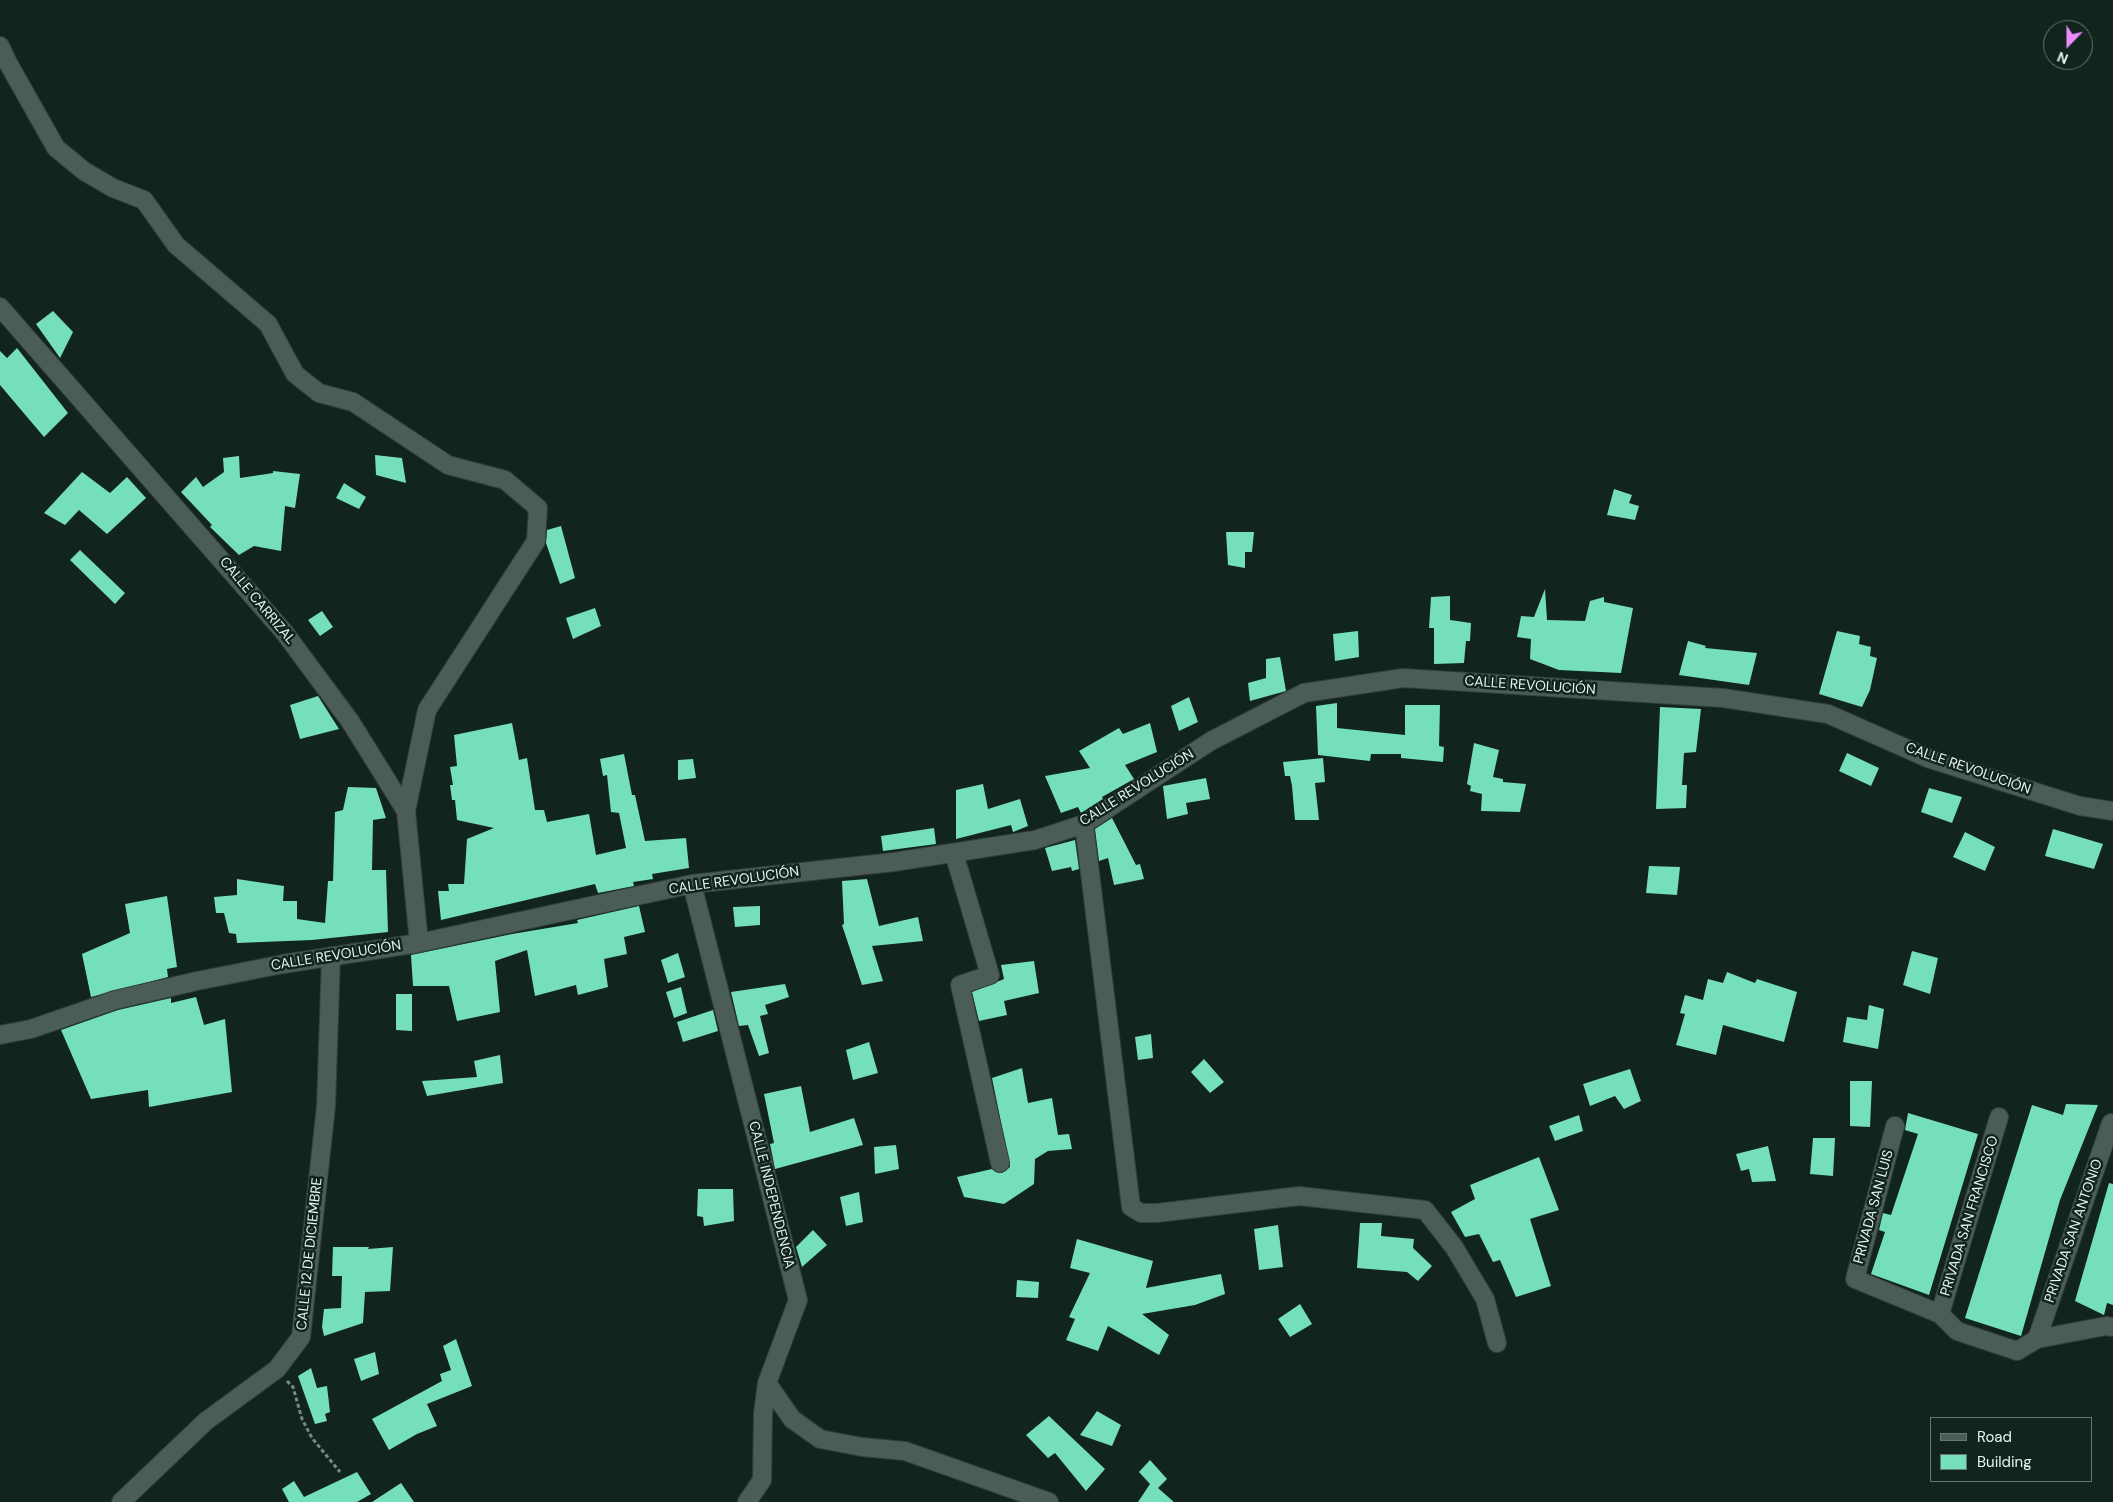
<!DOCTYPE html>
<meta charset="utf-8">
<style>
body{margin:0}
#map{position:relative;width:2113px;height:1502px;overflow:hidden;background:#12241e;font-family:"DM Sans",sans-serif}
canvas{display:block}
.legend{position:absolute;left:1930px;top:1417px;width:162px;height:65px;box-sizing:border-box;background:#12241e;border:1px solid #687772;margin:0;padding:6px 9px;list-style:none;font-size:15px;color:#e8f4ef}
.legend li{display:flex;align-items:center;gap:10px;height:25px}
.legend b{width:25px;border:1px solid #687772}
.north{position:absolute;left:2043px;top:20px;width:50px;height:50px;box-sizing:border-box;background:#12241e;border:1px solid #687772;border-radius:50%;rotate:202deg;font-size:14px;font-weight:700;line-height:20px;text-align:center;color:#e8f4ef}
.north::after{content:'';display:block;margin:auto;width:18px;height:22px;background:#e98dfe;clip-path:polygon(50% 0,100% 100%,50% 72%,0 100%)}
</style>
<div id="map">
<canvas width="2113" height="1502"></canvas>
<ul class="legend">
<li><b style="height:6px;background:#4a5e56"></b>Road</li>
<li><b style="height:14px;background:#75debc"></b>Building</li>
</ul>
<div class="north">N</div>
</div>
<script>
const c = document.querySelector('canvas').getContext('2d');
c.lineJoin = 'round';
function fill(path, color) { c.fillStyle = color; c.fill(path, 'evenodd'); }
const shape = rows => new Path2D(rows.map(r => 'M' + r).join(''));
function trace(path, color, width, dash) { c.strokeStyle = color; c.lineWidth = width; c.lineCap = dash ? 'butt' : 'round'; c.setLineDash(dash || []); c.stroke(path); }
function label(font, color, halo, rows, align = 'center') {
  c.font = font + ' "DM Sans",sans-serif'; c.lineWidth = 5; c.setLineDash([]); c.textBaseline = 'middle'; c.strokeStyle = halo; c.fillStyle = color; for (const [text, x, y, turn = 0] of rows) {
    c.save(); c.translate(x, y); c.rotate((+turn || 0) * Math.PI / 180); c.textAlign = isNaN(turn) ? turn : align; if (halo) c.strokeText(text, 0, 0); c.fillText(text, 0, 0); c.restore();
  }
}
fill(shape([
 [53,311,73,332,60,358,36,324],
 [17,348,68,413,44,437,0,385,0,351,7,358],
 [375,455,402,458,406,483,376,475],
 [239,456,240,478,273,473,273,471,300,474,295,508,285,506,281,551,254,546,239,555,210,527,212,525,181,492,196,477,203,487,224,472,223,458],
 [82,472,110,493,127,477,146,498,107,534,79,510,65,525,44,513],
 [344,483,366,497,359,509,336,498],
 [1614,489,1632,495,1629,503,1639,506,1635,520,1607,515],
 [561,526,575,578,560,584,546,543,547,530],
 [1226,532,1254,532,1252,552,1245,552,1245,568,1228,565],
 [80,550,125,593,115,604,70,560],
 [1545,589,1547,620,1585,621,1590,601,1604,597,1604,602,1633,608,1621,673,1559,670,1530,659,1531,639,1517,637,1521,616,1534,617],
 [1450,596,1450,620,1471,623,1470,641,1466,641,1464,663,1434,664,1434,628,1429,628,1431,597],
 [595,608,601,626,573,639,566,618],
 [322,611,333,627,320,636,308,620],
 [1358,631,1359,657,1335,661,1333,634],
 [1837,631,1860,636,1859,644,1871,647,1870,656,1877,658,1870,690,1862,707,1819,694],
 [1688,641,1706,646,1705,648,1757,653,1749,685,1679,675],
 [1280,657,1286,691,1250,701,1248,683,1266,678,1266,659],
 [318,696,339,729,300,739,290,705],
 [1189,697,1198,722,1179,731,1171,706],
 [1337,703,1337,728,1405,735,1405,705,1440,705,1439,746,1444,747,1443,762,1401,758,1401,754,1371,754,1370,761,1318,755,1316,706],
 [1660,707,1701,709,1696,752,1684,753,1682,785,1687,785,1686,808,1656,809],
 [512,723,519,760,527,758,535,810,544,810,547,822,589,814,596,855,626,848,619,813,611,812,607,775,603,776,600,759,624,754,632,795,635,795,645,841,686,838,689,868,652,874,653,879,633,882,634,886,598,893,595,884,441,920,438,891,449,891,448,884,464,884,467,839,494,828,457,820,455,800,452,800,450,785,453,785,450,767,457,766,454,735],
 [1150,723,1157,752,1125,765,1134,779,1102,797,1103,799,1081,813,1078,807,1061,813,1045,776,1090,768,1079,751,1119,728,1123,734],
 [1474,743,1499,750,1493,777,1503,779,1503,782,1526,784,1520,812,1481,811,1482,794,1470,791,1471,786,1467,784],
 [1847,753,1879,768,1871,786,1839,771],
 [1323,758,1325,782,1315,783,1319,820,1295,820,1292,786,1290,776,1285,776,1283,762],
 [693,759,696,778,678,780,678,760],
 [1206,778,1210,799,1186,803,1188,814,1167,819,1163,786],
 [983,784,988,809,1020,799,1028,826,1013,832,1011,825,956,839,956,790],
 [348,787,376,788,386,818,373,820,372,870,386,870,388,932,312,940,237,943,236,934,229,933,224,913,216,913,214,897,237,895,237,879,284,886,283,901,297,901,297,919,325,923,328,881,333,881,335,812,343,810],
 [1929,788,1962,797,1952,823,1921,812],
 [1112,818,1136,865,1140,864,1144,879,1114,885,1108,858,1099,861,1095,829],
 [934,828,936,844,883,851,881,836],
 [2053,829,2103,844,2094,869,2045,856],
 [1965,832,1995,847,1985,871,1953,857],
 [1075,840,1079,869,1072,871,1071,867,1052,871,1045,848],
 [1649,866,1680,867,1677,895,1646,893],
 [867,879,879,926,918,917,923,941,872,946,883,981,862,985,842,925,844,924,842,881],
 [167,896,177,967,167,969,168,977,91,997,82,954,130,933,125,904],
 [639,906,645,932,624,937,627,954,604,959,608,987,578,995,576,985,535,996,527,950,495,961,500,1012,457,1021,449,986,413,986,411,955,512,934,578,923,577,920],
 [760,906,760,925,735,927,733,907],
 [1912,951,1938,958,1930,994,1903,985],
 [678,953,685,977,668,983,661,960],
 [1034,961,1039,993,1004,1001,1007,1015,979,1021,972,992,1004,979,1001,965],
 [1727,972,1755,983,1757,979,1797,992,1784,1042,1723,1025,1716,1055,1676,1045,1685,1014,1680,1013,1685,995,1703,1000,1708,979,1723,983],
 [785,984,789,997,765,1005,768,1014,760,1016,769,1053,759,1056,748,1025,739,1026,731,992],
 [681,987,687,1013,674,1018,666,992],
 [396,994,412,994,412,1031,396,1030],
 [196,997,204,1025,225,1019,232,1092,149,1107,148,1090,91,1099,61,1030,118,1010,171,998,171,1003],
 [1869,1005,1884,1009,1878,1049,1843,1042,1847,1017,1867,1020],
 [713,1010,718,1031,683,1042,677,1022],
 [1151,1034,1153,1058,1138,1060,1135,1037],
 [869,1042,878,1073,853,1080,846,1050],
 [500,1055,503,1083,427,1096,422,1081,477,1077,474,1061],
 [1204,1059,1224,1082,1210,1093,1191,1072],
 [1022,1068,1028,1103,1052,1098,1058,1135,1069,1134,1072,1149,1048,1151,1035,1159,1034,1184,1004,1204,964,1197,957,1177,992,1169,1002,1173,1010,1167,992,1078],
 [1630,1069,1641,1101,1624,1109,1615,1096,1590,1106,1583,1084],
 [1850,1081,1872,1081,1870,1127,1850,1126],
 [801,1086,810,1132,854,1118,863,1145,775,1169,770,1144,774,1143,764,1094],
 [2066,1104,2098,1105,2060,1200,2021,1336,1965,1318,2032,1105,2063,1115],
 [1908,1113,1978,1134,1929,1295,1871,1274,1885,1232,1879,1230,1883,1213,1891,1215,1918,1134,1905,1130],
 [1579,1115,1583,1131,1555,1141,1549,1126],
 [1813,1138,1835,1138,1833,1176,1810,1174],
 [896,1145,899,1169,875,1174,874,1147],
 [1768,1146,1776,1181,1752,1182,1749,1169,1741,1171,1736,1154],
 [1539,1157,1559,1210,1530,1219,1551,1286,1516,1297,1500,1260,1493,1262,1479,1234,1465,1237,1451,1212,1475,1199,1470,1185],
 [2109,1183,2113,1184,2113,1305,2107,1303,2104,1315,2075,1301],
 [698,1189,733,1189,734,1221,704,1226,703,1217,697,1216],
 [859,1192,863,1222,846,1226,840,1197],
 [1360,1223,1382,1223,1381,1236,1414,1239,1413,1248,1432,1266,1418,1281,1407,1272,1357,1268],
 [1278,1225,1283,1267,1259,1270,1254,1229],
 [813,1230,827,1245,802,1267,796,1247],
 [1077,1239,1153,1261,1146,1288,1221,1274,1225,1294,1195,1305,1142,1314,1169,1335,1159,1355,1108,1326,1098,1351,1066,1340,1075,1319,1069,1317,1090,1273,1070,1268],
 [333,1247,369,1247,368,1249,393,1247,390,1291,365,1292,363,1323,324,1336,322,1327,324,1309,341,1308,342,1276,332,1276],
 [1017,1280,1039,1282,1038,1298,1016,1297],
 [1300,1304,1312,1324,1290,1337,1278,1319],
 [456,1339,472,1386,427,1404,437,1426,417,1434,389,1450,372,1419,442,1381,440,1374,451,1370,443,1346],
 [375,1352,379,1374,361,1381,354,1359],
 [311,1368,317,1388,327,1386,330,1412,325,1414,327,1421,315,1424,298,1376],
 [1097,1411,1121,1425,1112,1446,1080,1435],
 [1049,1416,1105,1469,1086,1491,1055,1453,1048,1458,1026,1435],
 [1150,1460,1167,1479,1158,1488,1174,1502,1138,1502,1150,1484,1139,1472],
 [357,1472,371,1494,357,1502,289,1502,282,1489,294,1481,304,1497],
 [401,1483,414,1502,372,1502]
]), '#75debc');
const minor = shape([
 [0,46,8,63,56,148,84,171,113,188,144,200,176,245,268,324,295,374,319,393,353,402,448,465,505,480,538,508,536,541,427,710,406,811],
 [0,307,284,632,350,721,406,811,419,943],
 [1084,824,1131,1207,1141,1213,1157,1213,1299,1196,1425,1210,1454,1247,1485,1299,1497,1343],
 [954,853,990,975,960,985,1000,1163],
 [692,884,798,1300,767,1383,763,1414,762,1480,747,1502],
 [0,1035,31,1029,115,1000,197,981,283,964,419,943,692,884,894,862,1035,840,1084,824,1211,741,1304,693,1403,678,1723,698,1828,714,1930,759,2080,806,2113,811],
 [1895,1126,1855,1279,1940,1314,1957,1331,2017,1351,2037,1339,2106,1326,2113,1327],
 [1940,1314,1999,1117],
 [2037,1339,2111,1123],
 [767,1383,792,1419,820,1439,862,1447,905,1451,1049,1502],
 [121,1502,206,1421,277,1369,301,1337,326,1106,331,956]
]);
trace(minor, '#33403b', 20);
trace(shape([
 [287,1381,293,1387,302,1419,312,1438,340,1472]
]), '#798983', 3, [4, 2.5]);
trace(minor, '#4a5e56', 18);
label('14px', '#e8f4ef', '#12241e', [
 ["CALLE CARRIZAL",257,601,50],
 ["CALLE REVOLUCIÓN",1530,686,4],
 ["CALLE REVOLUCIÓN",1968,769,19],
 ["CALLE REVOLUCIÓN",1137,788,-32],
 ["CALLE REVOLUCIÓN",734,881,-8],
 ["CALLE REVOLUCIÓN",336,956,-9],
 ["CALLE INDEPENDENCIA",771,1195,76],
 ["PRIVADA SAN LUIS",1874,1207,-75],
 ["PRIVADA SAN FRANCISCO",1970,1216,-73],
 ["PRIVADA SAN ANTONIO",2074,1231,-71],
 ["CALLE 12 DE DICIEMBRE",310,1254,-84]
]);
</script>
